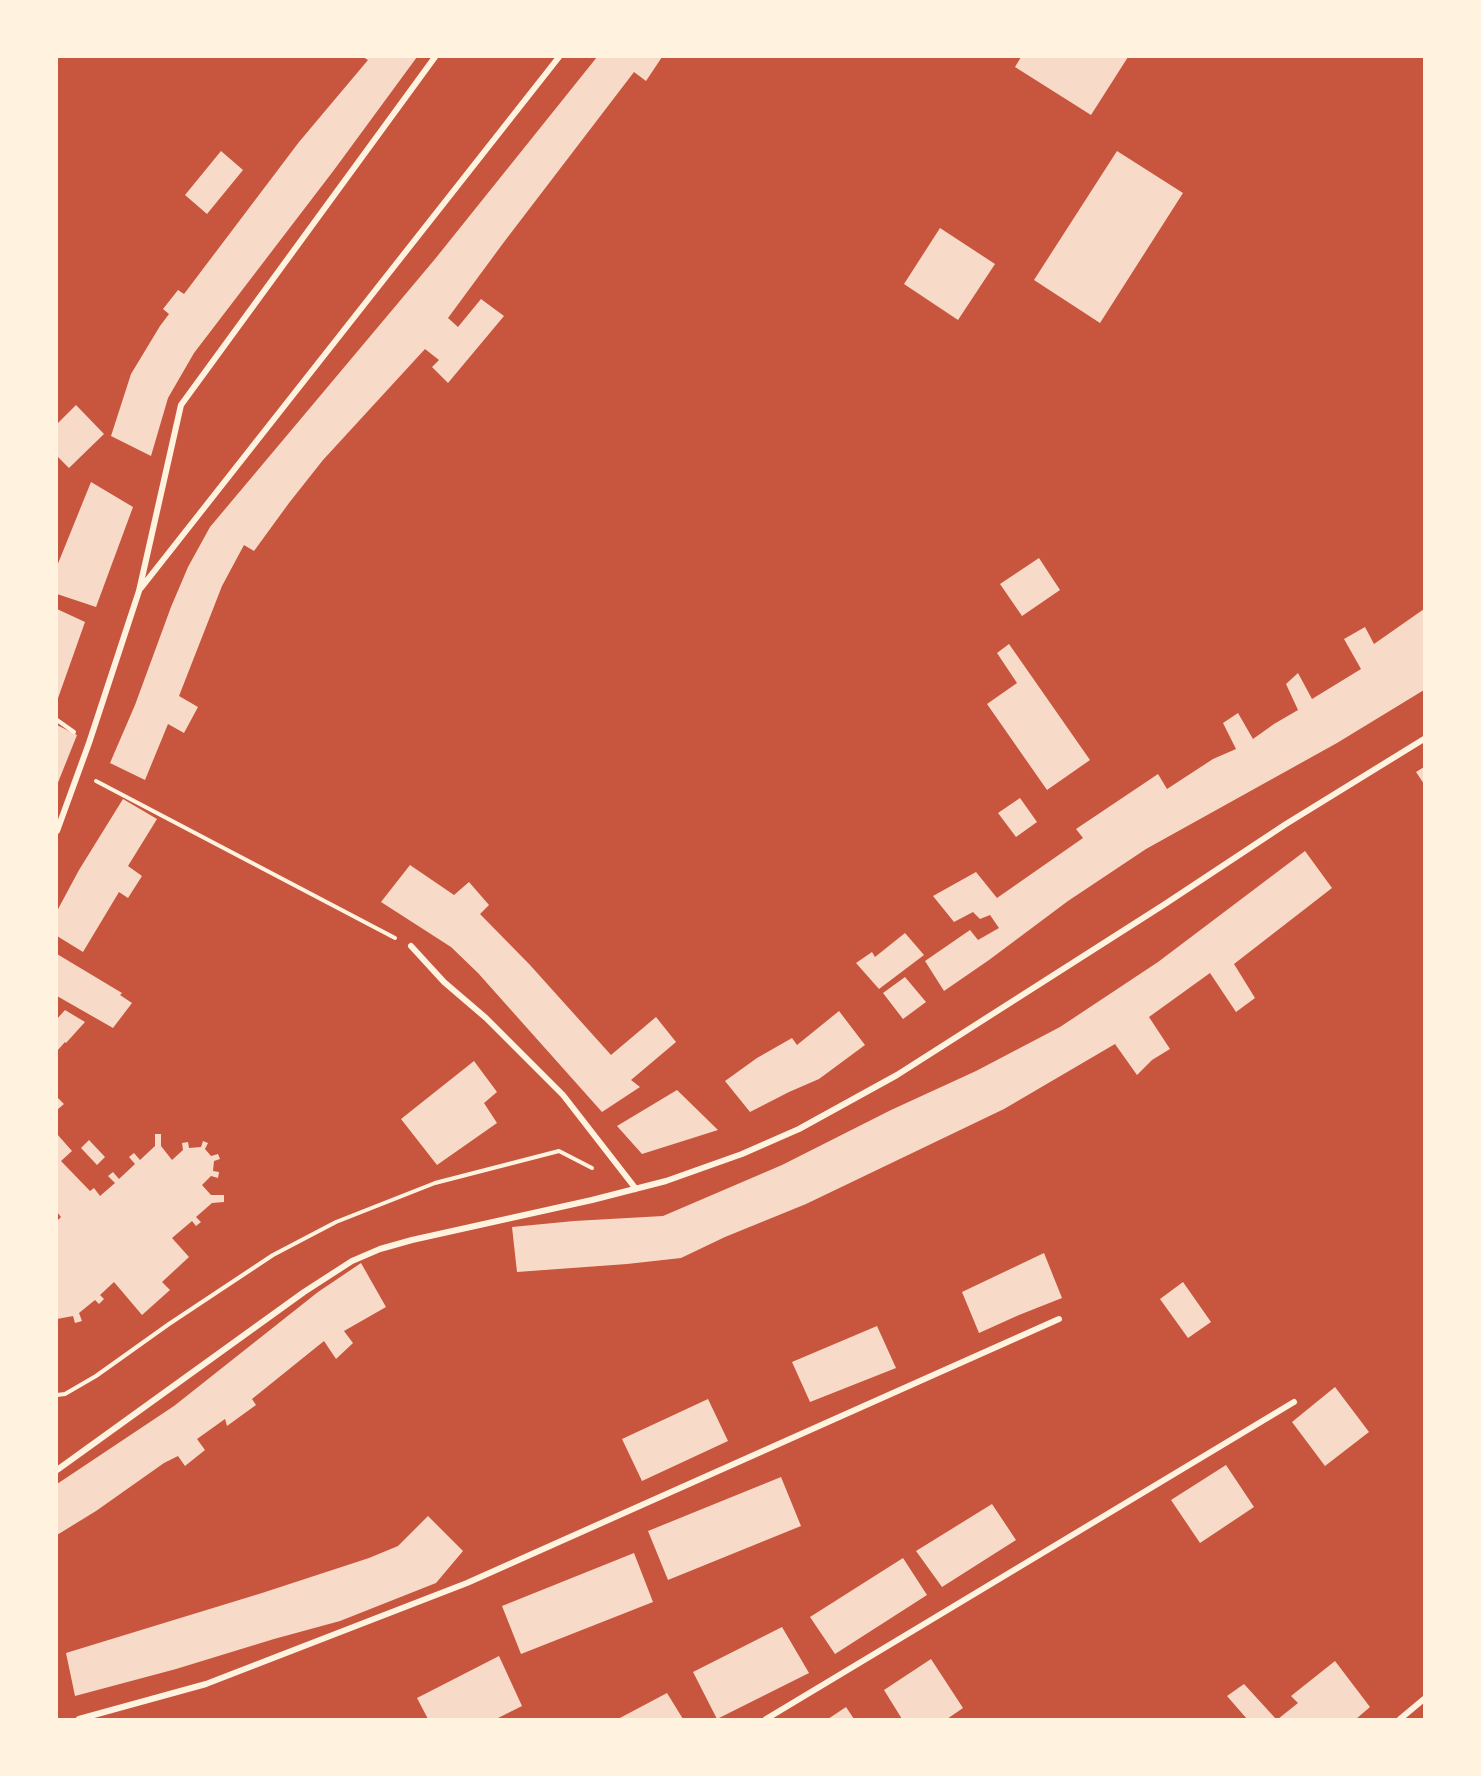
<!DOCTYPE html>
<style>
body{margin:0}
#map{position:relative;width:1481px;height:1776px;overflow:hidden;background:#c8553d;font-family:"Nunito Sans",sans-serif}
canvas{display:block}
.frame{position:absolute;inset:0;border:58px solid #fff3e0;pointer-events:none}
</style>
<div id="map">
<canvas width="1481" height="1776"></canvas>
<div class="frame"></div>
</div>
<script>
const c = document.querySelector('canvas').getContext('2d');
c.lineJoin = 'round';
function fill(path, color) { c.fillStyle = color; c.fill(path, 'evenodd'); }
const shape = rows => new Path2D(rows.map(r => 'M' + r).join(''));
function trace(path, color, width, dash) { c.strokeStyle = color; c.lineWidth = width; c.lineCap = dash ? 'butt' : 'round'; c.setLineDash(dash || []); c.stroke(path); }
fill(shape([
 [363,57,417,57,334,170,194,353,168,398,151,456,111,436,131,374,160,326,169,314,163,309,178,290,184,294,299,142,368,60],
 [597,57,662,57,646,81,634,72,504,242,448,318,458,327,481,299,504,316,448,383,432,367,439,360,425,349,323,460,289,503,254,551,244,545,222,586,179,696,198,707,184,733,168,724,145,780,110,763,135,705,171,607,188,567,210,527,435,259],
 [1021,57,1128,57,1091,115,1015,67],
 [221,151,243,170,207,214,185,195],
 [1117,151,1183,193,1100,323,1034,280],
 [940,228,995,264,958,320,904,284],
 [76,405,104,434,69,468,57,456,57,424],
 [91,482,133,507,96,607,57,594,57,566],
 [1039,558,1060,590,1022,616,1000,584],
 [57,609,85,622,57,701],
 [1424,609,1424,690,1337,743,1146,849,1068,901,989,960,944,991,925,961,970,930,978,940,999,928,990,915,980,919,973,912,954,922,933,896,976,872,997,898,1083,838,1076,829,1158,774,1167,789,1213,759,1236,749,1223,723,1238,713,1253,739,1274,724,1298,710,1286,684,1298,673,1312,699,1361,669,1344,639,1365,627,1374,644],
 [1009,644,1090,760,1047,790,987,704,1017,683,997,653],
 [57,725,77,735,57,785],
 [1424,767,1424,784,1416,772],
 [1020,798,1037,822,1016,837,998,813],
 [123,799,157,819,128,866,142,876,128,898,119,892,83,952,57,936,57,911,79,870],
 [1305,851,1332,888,1234,964,1255,998,1236,1012,1210,973,1149,1017,1170,1049,1152,1060,1137,1075,1115,1044,1004,1109,806,1204,725,1237,681,1258,627,1264,517,1272,512,1227,574,1221,663,1216,782,1165,891,1110,976,1071,1060,1027,1158,962],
 [410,865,454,895,469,882,489,905,480,914,530,965,611,1055,656,1017,676,1042,631,1080,640,1087,602,1112,478,973,451,947,381,902],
 [905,933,924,955,879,989,856,963,872,952,875,957],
 [57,954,122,993,120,995,132,1003,113,1028,57,996],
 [905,977,926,1002,903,1019,883,993],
 [65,1010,85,1022,66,1043,65,1042,57,1051,57,1019],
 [839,1011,865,1045,819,1079,789,1092,750,1112,725,1081,757,1058,792,1038,797,1045],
 [474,1061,497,1092,484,1103,497,1123,437,1165,401,1119],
 [677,1090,718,1130,642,1154,617,1126],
 [57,1097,64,1104,57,1110],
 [57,1134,72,1151,61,1161,90,1191,94,1188,100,1196,115,1183,108,1176,113,1172,119,1179,135,1164,129,1157,134,1153,140,1160,155,1146,155,1134,161,1134,161,1146,172,1160,183,1150,182,1143,188,1142,189,1148,201,1147,203,1141,208,1143,205,1149,211,1156,218,1154,220,1159,214,1161,213,1171,219,1172,218,1178,211,1176,202,1185,211,1195,224,1195,224,1202,212,1203,196,1217,201,1222,196,1226,192,1221,172,1238,189,1257,162,1282,170,1290,142,1315,114,1282,100,1295,104,1299,99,1304,95,1300,79,1313,82,1321,75,1323,73,1316,57,1319,57,1221,61,1217,57,1212],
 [89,1140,105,1157,97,1165,81,1148],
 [1044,1253,1062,1298,1019,1315,979,1333,962,1292],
 [361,1263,386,1307,344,1331,353,1343,336,1359,324,1341,252,1399,256,1405,227,1426,225,1419,197,1439,205,1450,185,1466,178,1456,164,1463,96,1511,57,1535,57,1484,174,1406,318,1292],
 [1183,1282,1211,1322,1188,1338,1160,1299],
 [877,1326,896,1368,810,1402,792,1362],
 [1335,1387,1369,1432,1325,1466,1292,1422],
 [708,1399,728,1441,642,1481,622,1439],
 [1226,1465,1254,1507,1200,1543,1171,1500],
 [781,1477,801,1526,668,1580,648,1531],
 [992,1504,1016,1540,942,1587,916,1551],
 [428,1516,463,1551,436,1583,340,1621,274,1639,176,1669,75,1696,66,1653,262,1593,369,1558,398,1546],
 [634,1553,653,1602,521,1654,502,1606],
 [903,1558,927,1595,835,1654,810,1617],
 [782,1627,809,1673,717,1719,693,1672],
 [499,1656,522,1706,496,1719,428,1719,417,1698],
 [931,1659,963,1708,947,1719,902,1719,884,1690],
 [1335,1661,1370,1707,1356,1719,1278,1719,1298,1703,1291,1696],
 [1244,1684,1276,1719,1247,1719,1227,1696],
 [667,1693,683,1719,618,1719],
 [846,1707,854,1719,828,1719]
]), '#f7dbc8');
trace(shape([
 [57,720,74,732],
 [96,781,395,938],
 [57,1395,65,1394,96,1376,169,1324,273,1255,336,1222,435,1183,559,1151,592,1168]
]), '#fff3e0', 4);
trace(shape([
 [141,588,559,57],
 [57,831,89,743,139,591,181,405,435,57],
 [411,946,444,982,486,1018,563,1095,636,1189],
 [57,1470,304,1292,352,1261,380,1249,412,1240,592,1200,666,1181,742,1154,799,1129,897,1075,1165,904,1286,824,1424,739],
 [79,1719,206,1684,467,1583,1059,1319],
 [766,1719,1294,1402],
 [1400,1719,1424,1699]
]), '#fff3e0', 6);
</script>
